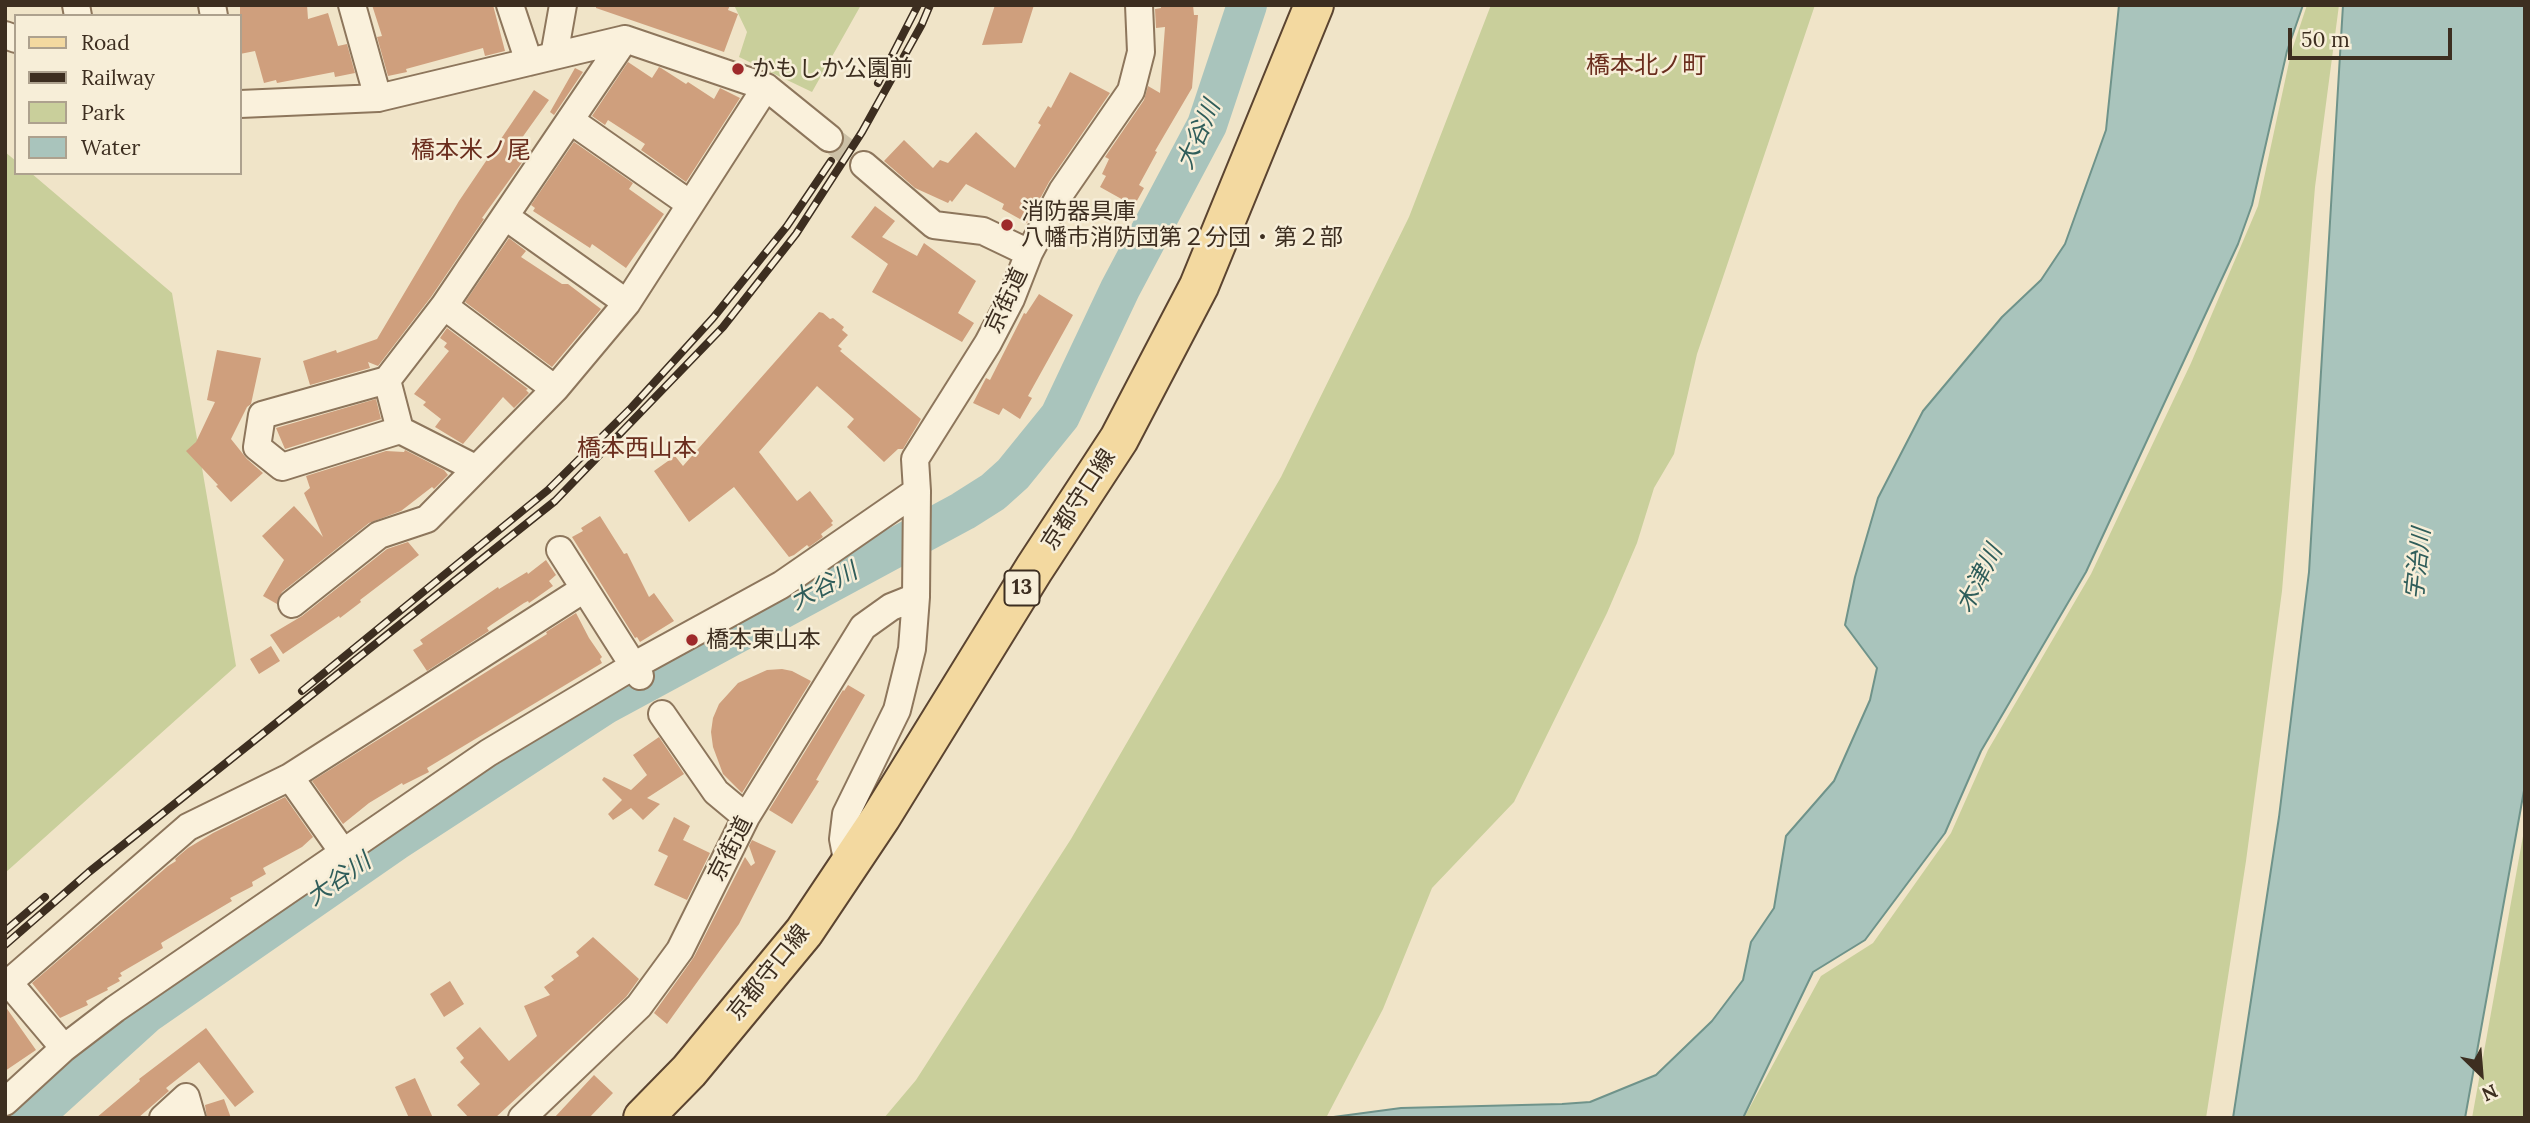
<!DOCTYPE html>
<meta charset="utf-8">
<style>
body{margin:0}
#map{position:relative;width:2530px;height:1123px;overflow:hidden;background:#f0e4c8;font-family:Lora,serif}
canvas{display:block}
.frame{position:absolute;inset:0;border:7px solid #3d2e20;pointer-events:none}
.legend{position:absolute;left:14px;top:14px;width:228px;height:161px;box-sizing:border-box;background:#f7eed8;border:2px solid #ada18e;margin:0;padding:9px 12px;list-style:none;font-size:21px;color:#3d2e20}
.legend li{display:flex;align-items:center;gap:14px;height:35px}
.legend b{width:35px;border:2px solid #ada18e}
.north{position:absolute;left:2446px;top:1039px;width:70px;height:70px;-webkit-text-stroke:5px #f7eed8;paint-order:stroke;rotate:155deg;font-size:19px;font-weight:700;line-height:28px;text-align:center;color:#3d2e20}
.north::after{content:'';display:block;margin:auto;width:24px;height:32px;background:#3d2e20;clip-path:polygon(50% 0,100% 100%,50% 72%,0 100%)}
.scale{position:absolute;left:2288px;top:28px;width:164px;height:32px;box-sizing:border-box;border:4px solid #3d2e20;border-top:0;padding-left:9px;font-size:21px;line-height:24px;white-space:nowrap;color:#3d2e20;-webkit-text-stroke:5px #f7eed8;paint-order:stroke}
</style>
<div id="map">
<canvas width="2530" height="1123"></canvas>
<div class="frame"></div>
<ul class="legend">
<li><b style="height:9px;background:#f3d9a0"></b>Road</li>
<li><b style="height:9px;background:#3d2e20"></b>Railway</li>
<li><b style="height:19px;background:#c9cf9b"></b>Park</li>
<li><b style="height:19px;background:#a9c4bc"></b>Water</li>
</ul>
<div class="north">N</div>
<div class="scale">50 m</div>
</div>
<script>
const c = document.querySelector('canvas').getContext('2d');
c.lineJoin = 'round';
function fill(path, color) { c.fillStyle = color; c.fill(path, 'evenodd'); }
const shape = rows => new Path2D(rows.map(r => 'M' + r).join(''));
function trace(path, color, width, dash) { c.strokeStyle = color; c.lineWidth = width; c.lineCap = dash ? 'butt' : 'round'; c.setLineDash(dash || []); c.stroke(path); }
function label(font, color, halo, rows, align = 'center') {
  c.font = font + ' Lora,"Noto Sans JP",serif'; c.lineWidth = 5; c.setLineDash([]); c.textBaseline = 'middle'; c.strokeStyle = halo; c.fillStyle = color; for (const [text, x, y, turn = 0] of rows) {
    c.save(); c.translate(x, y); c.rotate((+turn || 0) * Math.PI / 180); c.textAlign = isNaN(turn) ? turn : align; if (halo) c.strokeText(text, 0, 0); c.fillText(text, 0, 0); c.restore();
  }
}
fill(shape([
 [734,5,861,5,812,92,739,57,747,32],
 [1491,5,1815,5,1697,354,1674,454,1654,488,1637,543,1607,613,1514,802,1432,888,1383,1009,1326,1118,884,1118,916,1080,1071,839,1281,477,1409,217],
 [2307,5,2339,5,2315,187,2282,591,2246,861,2206,1118,1744,1118,1821,976,1873,943,1951,833,1988,750,2091,574,2191,363,2258,206,2291,53],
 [5,152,16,161,16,173,31,173,172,293,236,666,5,873],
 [2525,825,2525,1118,2472,1118,2487,1035]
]), '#c9cf9b');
const water = shape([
 [2119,5,2303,5,2287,51,2252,205,2238,244,2086,572,1981,751,1945,833,1865,940,1813,972,1743,1118,1326,1118,1401,1108,1562,1104,1590,1102,1656,1075,1712,1021,1743,980,1751,942,1774,908,1786,836,1834,781,1870,700,1877,668,1845,625,1855,577,1878,498,1923,411,2002,317,2041,280,2065,244,2106,130,2119,5],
 [2343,5,2525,5,2525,785,2465,1118,2233,1118,2279,817,2309,572,2343,5]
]);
fill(water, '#a9c4bc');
trace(water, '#6f938a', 2);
trace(shape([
 [31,1118,147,1013,395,841,604,705,963,511,993,492,1013,474,1060,416,1120,289,1207,125,1247,5]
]), '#a9c4bc', 40);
fill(shape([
 [240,5,307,5,308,19,328,13,338,46,347,44,355,73,335,77,334,72,277,83,276,80,264,83,255,51,240,54],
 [372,5,493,5,505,51,485,56,483,48,406,69,407,72,388,76,377,37,382,36],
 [596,5,730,5,728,10,738,14,724,52,596,8],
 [995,5,1034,5,1022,43,982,45],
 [1161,5,1193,5,1194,15,1198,15,1192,88,1155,151,1157,152,1139,185,1144,188,1134,206,1100,187,1106,176,1102,174,1109,159,1105,157,1144,100,1148,86,1160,93,1165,27,1156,28,1155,9,1161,8],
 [628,62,652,78,659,67,661,68,686,84,688,82,714,99,720,88,740,98,686,182,641,150,645,144,608,120,605,125,592,116],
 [575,68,583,72,554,115,550,112],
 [1070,72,1110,93,1049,182,1027,223,1002,209,1004,204,966,184,952,202,950,200,948,203,915,188,884,161,904,140,933,168,940,160,948,163,976,132,1015,168,1041,125,1038,123,1048,106,1051,108],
 [534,90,549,100,519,142,531,150,482,218,484,219,431,297,378,366,368,362,370,368,310,385,303,361,336,350,337,353,377,339,459,201],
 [574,142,633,183,629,189,664,214,626,268,592,244,590,248,533,211,535,208,531,205],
 [875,206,895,221,882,237,917,256,924,243,976,281,958,313,974,323,962,342,872,292,888,264,851,237],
 [509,238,526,251,521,257,562,284,568,284,601,309,552,367,465,302],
 [1039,294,1073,315,1028,396,1032,398,1020,419,1003,408,999,415,973,403,986,378,990,380,1024,313,1026,314],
 [819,312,823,313,830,319,833,318,844,327,842,330,848,335,838,346,842,349,840,351,921,419,903,449,898,449,884,462,847,427,854,419,817,386,759,452,797,501,810,491,833,521,831,523,833,525,821,534,823,537,809,547,807,545,794,555,789,557,734,487,689,522,654,471,675,456,683,466],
 [447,328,528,389,526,390,529,393,514,408,503,397,463,444,435,427,441,419,423,405,426,402,414,394,449,351,444,347,447,343,440,338],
 [217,350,261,358,251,404,247,407,231,439,247,459,263,473,231,502,216,486,218,485,186,451,196,442,215,402,207,400],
 [376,399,381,419,285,449,276,428],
 [405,450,444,470,448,475,434,489,432,487,401,511,369,523,282,592,277,604,263,596,284,560,262,536,294,506,323,537,304,493,310,488,306,476,386,451,404,452],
 [600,516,624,554,627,553,649,597,654,593,674,621,640,642,637,637,635,638,572,537,583,531,581,528],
 [408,542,419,555,360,600,361,602,340,618,339,616,283,654,270,635,302,616,387,549],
 [546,560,556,575,549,581,553,586,529,603,528,601,524,603,491,625,487,628,489,631,427,671,413,650,423,644,420,640,498,587,499,589,527,572,528,574],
 [576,613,589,638,602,657,600,659,602,663,427,768,429,772,403,785,402,783,369,803,343,824,312,781,547,634,546,632],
 [271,646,280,661,259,674,250,659],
 [782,669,792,671,811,681,742,793,723,774,713,747,711,732,713,718,719,704,738,683,767,670],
 [848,685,865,695,816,780,819,781,792,824,769,810,843,690,844,691],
 [659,737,684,774,647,798,660,804,643,820,631,808,613,820,608,814,622,800,602,780,604,777,631,790,647,775,633,755],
 [285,797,313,837,302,847,263,868,266,874,252,882,253,886,230,898,232,901,161,943,163,948,120,973,122,976,118,978,120,981,107,988,108,990,86,1001,88,1005,60,1018,32,983,168,866,176,861,175,859,188,848,213,833],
 [674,817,690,826,683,840,710,853,687,900,654,885,668,856,658,851],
 [752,840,776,851,739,924,667,1024,654,1013,694,957,745,857,751,866,755,863,749,846],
 [593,937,639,979,626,997,495,1118,469,1118,457,1105,480,1084,460,1062,464,1058,456,1048,480,1027,509,1061,537,1036,524,1006,550,995,544,987,554,980,551,976,579,956,576,952],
 [450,981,464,1004,444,1017,430,994],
 [5,1006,36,1050,5,1071],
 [206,1028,254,1092,235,1107,199,1062,166,1088,169,1091,138,1118,96,1118,140,1081,139,1079],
 [594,1075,613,1093,589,1118,554,1118],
 [415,1078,433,1118,409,1118,395,1087],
 [224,1099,231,1118,207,1118,205,1105]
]), '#cf9f7d');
trace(shape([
 [829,138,864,165]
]), '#ccc0a6', 26, [26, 13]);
const street = shape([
 [76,5,78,16],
 [212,5,214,16],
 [352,5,378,98],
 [510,5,529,62],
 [5,35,16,39],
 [625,39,444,306,555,389,627,303,766,87],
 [554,56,563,5],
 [240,104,378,98,625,39,766,87,829,138],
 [570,120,690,204],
 [864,165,934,225,983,231,1029,253],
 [506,217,627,303],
 [444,306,387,380,262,415,257,447,282,467,400,430,475,468],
 [387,380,400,430],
 [560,550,640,676],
 [292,604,379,535,427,519,555,389],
 [662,714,716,792,746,817],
 [290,777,343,852],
 [848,865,843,839,846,814,897,710,912,649,916,597],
 [9,983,64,1048],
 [5,986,188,827,290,777,584,589],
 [5,1102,64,1048,115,1009,488,753,635,665,781,585,917,491],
 [163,1118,186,1097,192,1118],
 [522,1118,639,1006,680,950,746,817,863,627,891,607,916,597,917,491,915,459,988,343,1011,299,1029,253,1062,191,1131,91,1141,52,1139,5]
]);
const primary = shape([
 [643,1118,689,1071,804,932,881,817,1034,569,1119,439,1199,286,1314,5]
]);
trace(street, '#8d765c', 30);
trace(primary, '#5b4430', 42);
trace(street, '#faf1dc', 26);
trace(primary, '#f3d9a0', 38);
const rail = shape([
 [878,83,918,5],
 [302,691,548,490,632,407,713,318,787,226,831,161],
 [5,931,45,897],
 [5,945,89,872,555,501,723,327,796,234,862,132,922,24,930,5]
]);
trace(rail, '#3d2e20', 8);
trace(rail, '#f7eed8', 5, [16]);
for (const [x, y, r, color] of [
 [738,69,7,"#9e2a2b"],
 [1007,225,7,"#9e2a2b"],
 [692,640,7,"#9e2a2b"]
]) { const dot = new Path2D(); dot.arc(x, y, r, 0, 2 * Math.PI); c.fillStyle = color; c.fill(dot); trace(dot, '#f7eed8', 2.5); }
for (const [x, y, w] of [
 [1022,588,35]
]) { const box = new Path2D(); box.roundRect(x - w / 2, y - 17.5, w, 35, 5); c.fillStyle = '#f7eed8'; c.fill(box); trace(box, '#3d2e20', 2); }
label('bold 21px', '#3d2e20', null, [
 ["13",1022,588]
]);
label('23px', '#3d2e20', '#f7eed8', [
 ["かもしか公園前",752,69],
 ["消防器具庫",1021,212],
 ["八幡市消防団第２分団・第２部",1021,238],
 ["橋本東山本",706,640]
], 'left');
label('23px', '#3d2e20', '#f7eed8', [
 ["京街道",1007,301,-65],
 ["京都守口線",1079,500,-57],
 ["京街道",731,849,-63],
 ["京都守口線",769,973,-51]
]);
label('24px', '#6b2e1e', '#f7eed8', [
 ["橋本北ノ町",1646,66],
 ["橋本米ノ尾",471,151],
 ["橋本西山本",637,449]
]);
label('italic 24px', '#2f5d5a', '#f7eed8', [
 ["大谷川",1199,135,-66],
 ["宇治川",2419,564,-84],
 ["木津川",1980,579,-63],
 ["大谷川",824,587,-28],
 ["大谷川",339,880,-35]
]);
</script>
